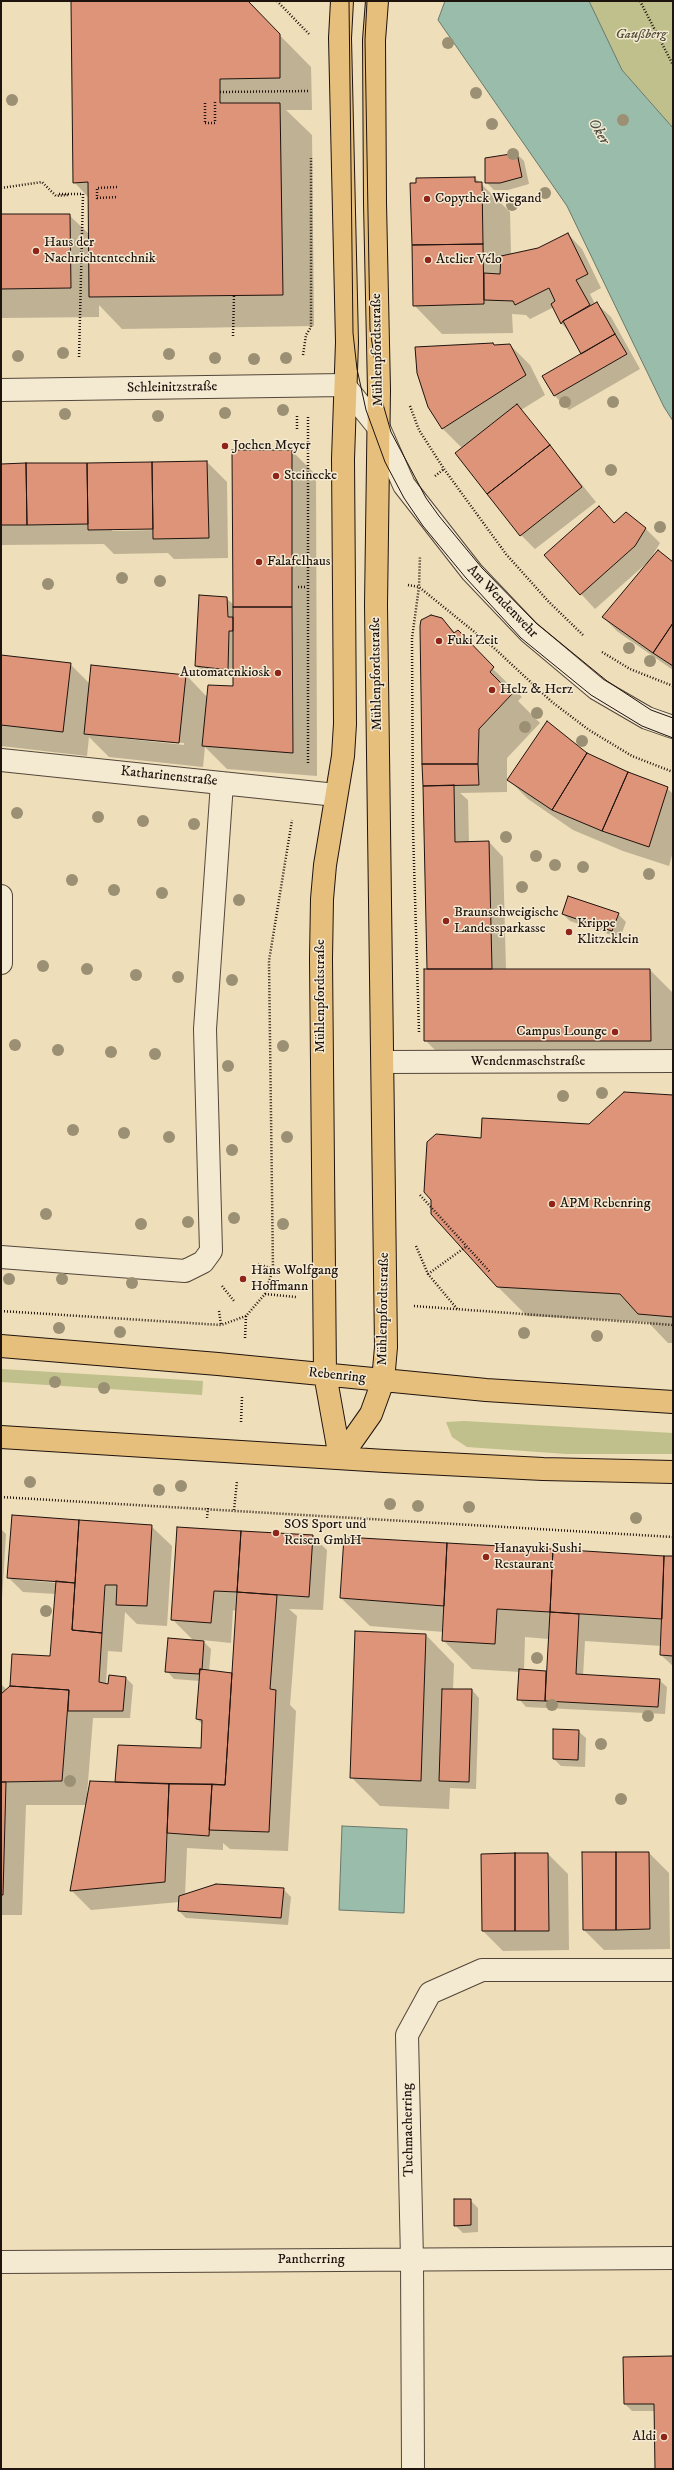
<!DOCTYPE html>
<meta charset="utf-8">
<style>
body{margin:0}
#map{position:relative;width:674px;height:2470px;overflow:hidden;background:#eedeb9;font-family:"IM FELL DW Pica",serif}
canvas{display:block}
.frame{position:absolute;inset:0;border:2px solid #1f130e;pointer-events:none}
</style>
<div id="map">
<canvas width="674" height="2470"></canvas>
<div class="frame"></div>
</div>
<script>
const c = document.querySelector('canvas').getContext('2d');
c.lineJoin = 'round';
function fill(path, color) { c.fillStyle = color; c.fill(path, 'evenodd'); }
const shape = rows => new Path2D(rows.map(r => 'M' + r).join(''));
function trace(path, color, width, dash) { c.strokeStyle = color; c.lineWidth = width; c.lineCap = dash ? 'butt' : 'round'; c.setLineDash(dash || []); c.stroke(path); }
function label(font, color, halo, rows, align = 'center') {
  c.font = font + ' "IM FELL DW Pica",serif'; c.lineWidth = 3; c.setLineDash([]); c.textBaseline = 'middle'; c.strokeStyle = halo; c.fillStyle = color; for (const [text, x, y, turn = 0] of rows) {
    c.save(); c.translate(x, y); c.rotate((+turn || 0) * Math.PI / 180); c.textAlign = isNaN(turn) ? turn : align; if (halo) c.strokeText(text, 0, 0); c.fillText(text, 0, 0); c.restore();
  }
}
fill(shape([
 [589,1,673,1,673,128,622,70],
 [1,1369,203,1381,202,1395,1,1382],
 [464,1421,673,1433,673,1454,567,1454,467,1447,452,1437,446,1422]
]), '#bfc08b');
const water = shape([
 [445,1,589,1,622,70,673,128,673,421,664,407,567,206,438,20,445,1],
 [342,1826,407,1829,404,1913,339,1910,342,1826]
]);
fill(water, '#9abcab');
trace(water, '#69786c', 1);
fill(shape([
 [72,1,246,1,311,67,312,110,286,110,312,135,314,326,122,329,99,305,99,317,1,318,1,215,69,215,90,235,89,198,74,182],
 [517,154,524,161,529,184,508,190,494,190,486,182],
 [475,178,510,212,511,255,539,249,568,234,582,249,601,288,590,294,595,304,596,303,611,317,640,369,569,410,555,396,543,376,583,354,570,333,562,324,554,307,530,319,526,315,512,314,513,333,442,334,414,305],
 [510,345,530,365,545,395,521,410,596,502,535,549,521,535,462,448,443,429,495,346],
 [292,451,316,475,317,776,227,769,205,747,203,767,109,757,89,737,87,756,1,746,1,656,70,664,90,684,186,675,208,698,234,687,234,677,203,673,196,666,226,598,234,605],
 [110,735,184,743,184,745,110,737],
 [207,462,227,482,228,558,174,559,168,553,114,554,104,544,1,545,1,465],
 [158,528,158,530,112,531,112,529],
 [615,524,645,528,660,543,649,561,673,563,673,670,618,632,603,617,649,561,595,609,545,555],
 [441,619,522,697,518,701,540,723,507,758,507,792,460,793,468,800,469,843,489,842,503,857,506,970,650,970,673,993,673,1069,454,1069,425,1040,430,970],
 [586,754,667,788,673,794,673,852,669,866,623,851,573,830,528,799,508,779],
 [563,914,618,914,626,922,620,938,570,921],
 [673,1096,673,1343,668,1343,648,1322,527,1316,498,1287,482,1139,589,1125],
 [151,1526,172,1546,167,1626,137,1624,125,1612,122,1652,108,1651,106,1684,109,1685,110,1676,126,1678,133,1685,130,1718,93,1718,87,1795,202,1749,203,1725,197,1719,200,1681,174,1679,167,1671,194,1641,172,1619,178,1528,312,1536,327,1550,323,1610,289,1609,297,1616,290,1705,296,1711,288,1851,230,1849,223,1843,223,1850,187,1848,185,1896,283,1889,291,1897,288,1925,186,1918,179,1911,179,1902,91,1910,71,1890,86,1805,26,1805,22,1915,1,1915,1,1684,7,1690,51,1657,56,1594,23,1592,8,1577],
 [22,1578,57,1581,57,1583,22,1580],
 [233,1610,236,1611,233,1674,209,1671,211,1649,202,1640,231,1643],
 [1,1529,6,1534,1,1615],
 [673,1557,673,1666,661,1655,662,1646,585,1641,583,1676,659,1680,667,1687,665,1714,526,1707,519,1699,520,1672,472,1669,443,1640,444,1632,370,1626,341,1598],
 [525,1637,549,1639,547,1672,524,1670],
 [426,1635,454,1664,453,1690,472,1690,479,1698,476,1789,450,1788,449,1809,380,1806,351,1777],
 [578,1731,586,1738,585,1767,561,1766,554,1759],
 [649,1853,669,1873,670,1949,604,1950,584,1930],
 [548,1854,568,1874,569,1950,503,1951,483,1931],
 [470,2200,478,2208,478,2232,463,2233,455,2225],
 [673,2357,673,2469,656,2469,655,2411,632,2411,625,2404]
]), '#0003');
const building = shape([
 [71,1,248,1,280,34,280,78,220,79,220,103,280,103,283,295,89,297,88,182,73,183,71,1],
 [517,153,522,177,500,183,485,183,485,158,517,153],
 [475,177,475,182,482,182,483,244,412,245,410,183,416,183,416,178,475,177],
 [1,214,70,214,71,288,1,289,1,214],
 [568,233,588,274,576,280,590,305,563,321,561,324,551,304,555,301,549,288,515,305,513,301,484,300,484,273,500,274,501,256,538,248,568,233],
 [483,244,484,304,413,306,412,245,483,244],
 [597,302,615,334,581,354,563,321,597,302],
 [615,334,627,354,554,396,542,376,615,334],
 [493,343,494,345,510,344,526,375,442,429,428,407,417,373,415,347,493,343],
 [517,404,550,445,487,494,455,453,517,404],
 [550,445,582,487,520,536,487,494,550,445],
 [232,450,292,450,292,607,233,607,232,450],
 [207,461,209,538,153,539,152,462,207,461],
 [152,462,153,529,88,530,87,463,152,462],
 [26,463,87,463,88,524,27,525,26,463],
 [26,463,27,525,1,525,1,464,26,463],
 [599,506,614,523,626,512,646,528,635,546,580,595,544,555,599,506],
 [658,550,673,562,673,623,653,653,602,617,658,550],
 [199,595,227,597,228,617,233,617,233,631,229,631,228,670,195,666,199,595],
 [233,607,292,607,293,753,202,746,208,685,233,686,233,607],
 [431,615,442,618,454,633,458,630,494,667,490,672,512,694,479,729,478,764,422,764,420,626,421,620,431,615],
 [673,623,673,666,653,653,673,623],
 [1,655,71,663,63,732,1,725,1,655],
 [91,665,186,675,179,743,84,734,91,665],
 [547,721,587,753,552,810,507,780,547,721],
 [587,753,628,772,602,831,552,810,587,753],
 [422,764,478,764,479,785,423,786,422,764],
 [628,772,668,787,649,847,602,831,628,772],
 [454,785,455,842,489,841,492,969,427,969,423,786,454,785],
 [568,896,619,913,612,931,562,914,568,896],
 [424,969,650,969,651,1041,424,1041,424,969],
 [624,1092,673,1095,673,1317,638,1314,620,1294,497,1287,431,1214,431,1200,424,1192,427,1142,436,1134,481,1138,482,1118,589,1124,624,1092],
 [12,1515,79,1520,75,1583,7,1578,12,1515],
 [79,1520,152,1525,147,1606,116,1605,117,1585,105,1585,102,1633,72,1630,79,1520],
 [177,1527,241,1531,237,1592,214,1591,211,1623,171,1620,177,1527],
 [241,1531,313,1535,309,1597,237,1592,241,1531],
 [344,1537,447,1543,444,1606,340,1598,344,1537],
 [447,1543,553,1549,550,1612,497,1609,495,1644,442,1641,447,1543],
 [553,1549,664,1556,662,1619,550,1612,553,1549],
 [664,1556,673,1556,673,1656,660,1655,664,1556],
 [56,1581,75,1583,72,1630,102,1633,99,1682,108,1684,109,1675,126,1677,123,1711,68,1711,69,1690,10,1686,12,1654,50,1656,56,1581],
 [237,1592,277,1595,270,1689,276,1690,269,1832,209,1830,212,1784,225,1785,237,1592],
 [550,1612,579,1614,576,1674,660,1679,658,1707,545,1701,550,1612],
 [355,1631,426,1634,421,1781,350,1778,355,1631],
 [168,1638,204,1641,202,1670,200,1669,199,1674,165,1672,168,1638],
 [200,1669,232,1673,225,1785,115,1782,118,1745,201,1748,202,1720,196,1719,200,1669],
 [519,1669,546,1671,545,1701,517,1700,519,1669],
 [10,1686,69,1690,62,1781,1,1782,1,1694,10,1686],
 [442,1689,472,1689,469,1782,439,1781,442,1689],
 [553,1729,579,1730,578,1760,553,1759,553,1729],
 [90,1781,169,1784,165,1882,70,1891,90,1781],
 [1,1782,6,1782,3,1895,1,1895,1,1782],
 [169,1784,212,1784,209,1836,167,1833,169,1784],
 [582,1852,616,1852,616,1930,583,1930,582,1852],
 [616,1852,649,1852,650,1929,616,1930,616,1852],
 [515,1853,548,1853,549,1931,515,1931,515,1853],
 [515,1853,515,1931,482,1931,481,1854,515,1853],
 [216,1884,284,1888,281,1918,178,1911,179,1896,216,1884],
 [454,2199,471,2199,471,2225,454,2226,454,2199],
 [673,2356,673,2469,655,2469,654,2404,624,2404,623,2357,673,2356]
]);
fill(building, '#dd9479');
trace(building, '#1f130e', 1);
const minor = shape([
 [1,390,344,385,379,428,404,485,472,572,529,632,597,689,647,718,673,727],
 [1,760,336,795],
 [1,896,1,963],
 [383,1062,673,1061],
 [1,1257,185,1271,203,1262,211,1251,205,1029,222,783],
 [1,2262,673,2258],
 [413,2469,412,2260,407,2035,430,1993,482,1970,673,1970]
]);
const major = shape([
 [1,1346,218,1364,486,1390,673,1402],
 [1,1437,385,1461,543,1469,673,1472],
 [340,1458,371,1414,383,1381,386,1347,376,605,379,390,375,203,374,40,377,1],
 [340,1458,325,1374,321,959,322,899,325,865,343,756,345,724,343,459,347,342,340,38,342,1]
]);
trace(minor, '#534639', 24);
trace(major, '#1f130e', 24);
trace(shape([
 [277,1,309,34],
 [640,1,673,65],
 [220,92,310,91],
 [215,102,215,123],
 [205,103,205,123],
 [205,123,215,123],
 [117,187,97,188,97,198,118,197],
 [1,188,42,182,56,196,68,195],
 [59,194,83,194,79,358],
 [233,336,234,296],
 [303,355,306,335,311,327,311,158],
 [410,406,419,430,444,469,506,554,549,602,583,635],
 [297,429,297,415],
 [435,476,444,469],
 [408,585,419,587,493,647,552,702,589,730,632,756,673,772],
 [298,587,307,587],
 [602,652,630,669,673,686],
 [308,763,308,416],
 [419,1032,413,830,412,638,419,587,420,556],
 [420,1195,490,1272],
 [416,1246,428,1274,458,1310],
 [258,1264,273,1269],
 [428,1274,467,1246],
 [222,1286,234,1301],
 [265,1294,296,1297],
 [414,1306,673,1325],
 [1,1311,221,1325,246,1316,265,1294,273,1269,269,961,292,820],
 [219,1311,221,1325],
 [245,1338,246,1316],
 [241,1422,242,1397],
 [1,1497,673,1537],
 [234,1510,237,1481],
 [207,1518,208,1508]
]), '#1f130e', 2.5, [1, 2]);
trace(minor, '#f4ead2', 22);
trace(major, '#e7bf7c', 22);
trace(shape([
 [349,1,353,333,357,369,366,410,385,462,404,498,423,526,466,578,521,638,591,695,642,726,673,738],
 [367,1,365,40,370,329,379,390,391,432,426,498,439,516,482,568,536,623,607,681,651,710,673,718]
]), '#1f130e', 1);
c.fillStyle = '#9b9073';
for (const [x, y] of [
 [448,43],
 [476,93],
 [12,100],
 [623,120],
 [492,124],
 [513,154],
 [545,193],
 [512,205],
 [63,353],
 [169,354],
 [18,356],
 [215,358],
 [286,358],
 [254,359],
 [565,402],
 [613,402],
 [283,410],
 [225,413],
 [65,414],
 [158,416],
 [611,470],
 [660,527],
 [122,578],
 [160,581],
 [48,584],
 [629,648],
 [650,661],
 [537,713],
 [525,727],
 [582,741],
 [17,813],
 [98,817],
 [143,821],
 [194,824],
 [506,837],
 [536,856],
 [555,865],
 [583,867],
 [649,874],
 [72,880],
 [522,887],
 [114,890],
 [162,893],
 [239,900],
 [43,966],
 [87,969],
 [136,975],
 [178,977],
 [232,980],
 [15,1045],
 [283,1046],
 [58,1050],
 [111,1052],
 [155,1054],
 [228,1066],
 [602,1093],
 [563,1096],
 [73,1130],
 [124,1133],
 [169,1137],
 [287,1137],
 [232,1150],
 [46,1214],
 [234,1218],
 [188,1222],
 [141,1224],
 [283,1224],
 [9,1279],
 [62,1279],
 [132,1283],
 [59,1328],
 [120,1332],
 [524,1333],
 [597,1336],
 [55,1382],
 [104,1388],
 [30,1482],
 [181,1486],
 [159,1490],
 [390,1504],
 [418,1506],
 [469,1507],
 [636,1518],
 [46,1611],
 [537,1658],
 [552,1705],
 [648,1716],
 [601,1744],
 [70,1781],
 [621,1799]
]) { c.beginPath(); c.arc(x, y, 6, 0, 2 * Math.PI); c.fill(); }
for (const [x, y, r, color] of [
 [427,199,4,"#8f2418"],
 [36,251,4,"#8f2418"],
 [428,260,4,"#8f2418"],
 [225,446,4,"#8f2418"],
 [276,476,4,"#8f2418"],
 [259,562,4,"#8f2418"],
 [439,641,4,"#8f2418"],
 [278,673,4,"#8f2418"],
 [492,690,4,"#8f2418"],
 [446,921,4,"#8f2418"],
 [569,932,4,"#8f2418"],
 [615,1032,4,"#8f2418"],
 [552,1204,4,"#8f2418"],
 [243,1279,4,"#8f2418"],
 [276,1533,4,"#8f2418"],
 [486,1557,4,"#8f2418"],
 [664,2437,4,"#8f2418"]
]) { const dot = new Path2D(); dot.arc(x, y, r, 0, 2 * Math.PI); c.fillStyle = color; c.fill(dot); trace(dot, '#f4ead2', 1.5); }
label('italic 14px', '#57503a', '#f4ead2', [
 ["Gaußberg",641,35]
]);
label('14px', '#1f130e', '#f4ead2', [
 ["Copythek Wiegand",435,199],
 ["Haus der",44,243],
 ["Nachrichtentechnik",44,259],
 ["Atelier Vélo",436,260],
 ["Jochen Meyer",233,446],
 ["Steinecke",284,476],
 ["Falafelhaus",267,562],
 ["Fuki Zeit",447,641],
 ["Automatenkiosk",270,673,"right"],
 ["Helz & Herz",500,690],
 ["Braunschweigische",454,913],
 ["Landessparkasse",454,929],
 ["Krippe",577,924],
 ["Klitzeklein",577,940],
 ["Campus Lounge",607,1032,"right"],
 ["APM Rebenring",560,1204],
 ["Hans Wolfgang",251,1271],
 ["Hoffmann",251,1287],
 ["SOS Sport und",284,1525],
 ["Reisen GmbH",284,1541],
 ["Hanayuki Sushi",494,1549],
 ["Restaurant",494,1565],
 ["Aldi",656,2437,"right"]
], 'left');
label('14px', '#1f130e', '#f4ead2', [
 ["Mühlenpfordtstraße",378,350,-91],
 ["Schleinitzstraße",172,388,-1],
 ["Am Wendenwehr",502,602,46],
 ["Mühlenpfordtstraße",377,674,-91],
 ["Katharinenstraße",169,777,6],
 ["Mühlenpfordtstraße",321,996,-90],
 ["Wendenmaschstraße",528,1062],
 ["Mühlenpfordtstraße",384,1309,-89],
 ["Rebenring",337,1376,6],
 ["Tuchmacherring",409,2130,-91],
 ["Pantherring",311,2260]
]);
label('italic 15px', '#4a4e45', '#f4ead2', [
 ["Oker",598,132,60]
]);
</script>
